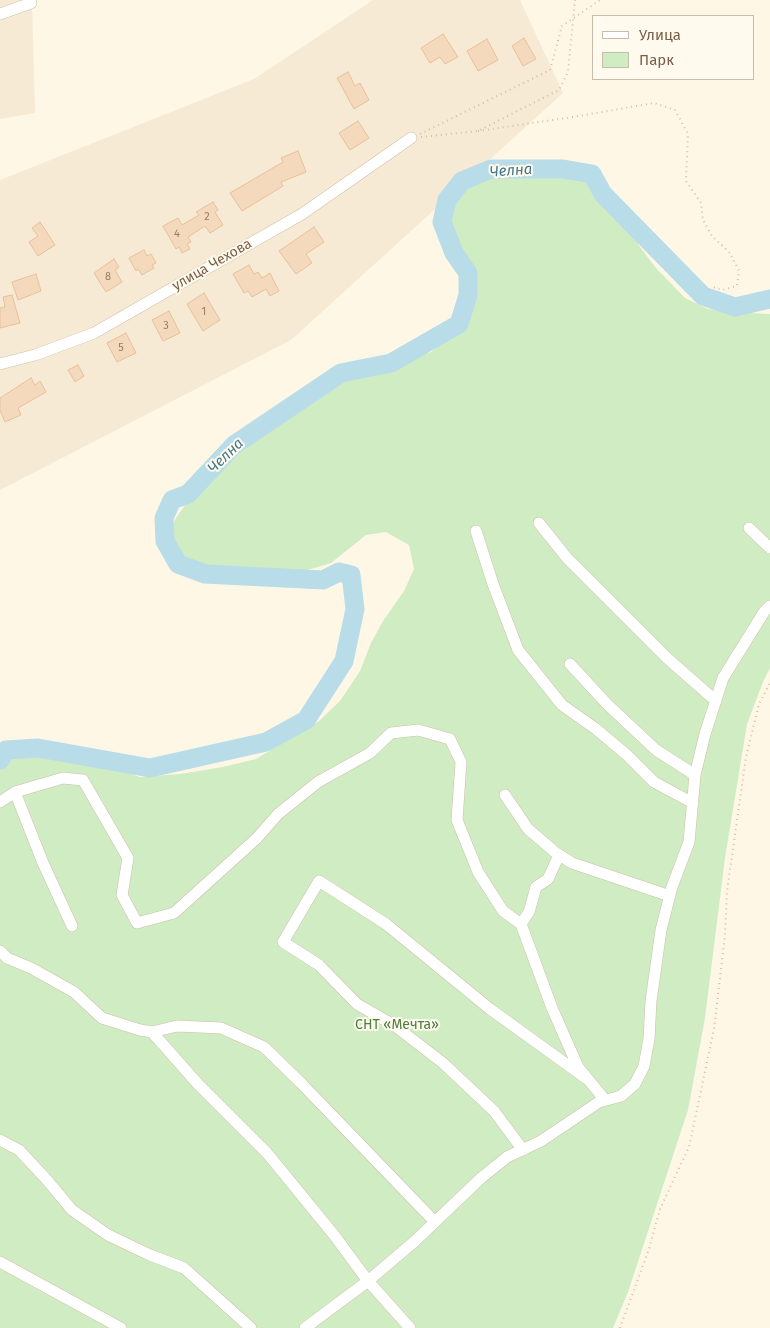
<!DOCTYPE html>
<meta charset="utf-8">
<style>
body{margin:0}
#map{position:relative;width:770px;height:1328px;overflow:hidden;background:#fef7e6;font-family:"Fira Sans",sans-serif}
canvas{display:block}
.legend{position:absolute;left:592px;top:15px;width:162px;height:65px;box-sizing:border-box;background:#fffaed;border:1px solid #c9bcab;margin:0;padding:6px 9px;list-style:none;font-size:15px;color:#795f49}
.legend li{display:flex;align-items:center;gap:10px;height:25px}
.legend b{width:25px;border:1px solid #c9bcab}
</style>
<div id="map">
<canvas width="770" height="1328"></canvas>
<ul class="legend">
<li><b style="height:6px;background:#fff"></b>Улица</li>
<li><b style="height:14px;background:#cfecc3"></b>Парк</li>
</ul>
</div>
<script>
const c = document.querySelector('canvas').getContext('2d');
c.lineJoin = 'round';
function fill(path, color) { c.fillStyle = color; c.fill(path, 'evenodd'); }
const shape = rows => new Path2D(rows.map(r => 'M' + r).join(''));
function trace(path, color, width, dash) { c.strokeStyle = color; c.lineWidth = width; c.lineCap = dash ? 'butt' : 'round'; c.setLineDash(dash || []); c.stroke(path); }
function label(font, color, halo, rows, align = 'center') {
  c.font = font + ' "Fira Sans",sans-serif'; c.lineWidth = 4; c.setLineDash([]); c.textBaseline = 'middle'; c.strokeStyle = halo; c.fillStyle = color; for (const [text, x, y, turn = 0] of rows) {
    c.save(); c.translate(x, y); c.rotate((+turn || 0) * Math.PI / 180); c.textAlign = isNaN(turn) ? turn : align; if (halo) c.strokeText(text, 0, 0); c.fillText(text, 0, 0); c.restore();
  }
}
fill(shape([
 [0,0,32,0,35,113,0,119],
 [373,0,520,0,563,93,291,340,0,490,0,180,254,79]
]), '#f6ead4');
fill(shape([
 [569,170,587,174,592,177,593,190,600,201,617,215,632,232,640,247,656,268,685,298,708,309,728,312,770,314,770,668,763,682,747,724,725,858,705,1018,688,1110,628,1292,613,1328,0,1328,0,764,12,752,24,748,48,750,99,764,140,777,180,774,223,767,256,759,319,721,340,701,360,671,371,643,383,621,404,591,414,569,409,545,386,532,366,535,331,563,264,583,247,583,221,577,192,574,182,570,170,559,167,537,176,518,197,488,240,444,308,398,369,371,431,352,451,336,458,318,463,290,463,275,440,233,441,214,447,198,462,186,481,177,518,172]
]), '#cfecc3');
trace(shape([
 [0,760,6,750,38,748,150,768,266,742,306,720,344,661,355,609,351,575,339,572,323,580,205,574,178,564,165,541,164,518,172,500,188,494,234,445,341,373,391,363,459,324,468,295,468,273,454,253,442,222,447,200,462,181,491,169,563,169,592,174,603,194,703,296,735,307,770,299]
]), '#b9dce9', 19);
const building = shape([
 [443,34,458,57,445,64,440,57,430,63,421,48,443,34],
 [524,38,536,59,523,66,512,46,524,38],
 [487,39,498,60,478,71,467,51,487,39],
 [348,72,355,86,360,83,369,100,354,109,337,78,348,72],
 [358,121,369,138,350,150,339,133,358,121],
 [298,151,306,172,281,182,283,186,242,211,230,193,283,162,281,158,298,151],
 [213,202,218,210,215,212,223,225,210,233,205,226,188,237,191,242,187,244,190,249,182,253,179,247,176,249,163,226,178,218,182,225,199,215,196,212,213,202],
 [40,222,55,245,38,256,29,242,38,236,32,228,40,222],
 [314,227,324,242,306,254,312,263,296,274,279,251,314,227],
 [144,250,147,256,151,254,156,263,152,265,154,268,142,275,138,269,136,271,129,258,144,250],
 [114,259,119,267,115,270,122,282,106,292,94,273,114,259],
 [249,265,254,274,258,272,262,278,270,273,279,291,270,296,266,289,252,297,248,291,244,293,233,274,249,265],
 [36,274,41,291,18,300,12,282,36,274],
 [204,293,220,320,203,331,187,304,204,293],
 [12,295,20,323,0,328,0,308,5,307,3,297,12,295],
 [169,311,180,333,163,341,152,320,169,311],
 [126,333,136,353,117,362,107,343,126,333],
 [78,365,84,376,75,382,68,370,78,365],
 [31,378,35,385,40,381,46,392,18,408,21,415,5,422,0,410,0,398,31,378]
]);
fill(building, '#f5d9bc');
trace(building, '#e8c19b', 1);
const minor = shape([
 [0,14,31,3],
 [0,364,35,355,94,333,302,214,411,138],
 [539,523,567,558,667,658,716,701],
 [749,528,770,548],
 [476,531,493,584,518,650,562,705,596,729,627,755,654,782,693,803],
 [570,664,607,704,656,750,695,775],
 [15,792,43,863,72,926],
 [505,795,528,829,556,853,572,863,670,896],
 [0,802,15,792,63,778,83,780,128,858,122,895,137,923,174,913,257,838,278,814,318,782,370,753,391,733,418,730,450,739,461,762,457,820,478,872,503,911,521,924],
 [559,855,548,879,536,887,529,912,521,924,552,1008,578,1067,605,1100],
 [0,951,7,958,31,968,74,992,102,1018,140,1030,152,1032,177,1026,221,1028,264,1047,301,1083,434,1221],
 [152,1032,197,1083,267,1153,334,1235,368,1281,410,1328],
 [0,1140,19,1150,47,1180,72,1210,108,1235,150,1255,184,1268,251,1328],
 [523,1150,494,1111,443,1063,395,1026,357,1004,319,965,283,942,319,881,386,924,490,1009,587,1079],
 [0,1262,121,1328],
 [305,1328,368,1281,415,1241,481,1178,507,1157,541,1141,599,1102,621,1096,635,1084,644,1066,649,1039,651,1001,661,930,672,887,689,842,695,775,705,734,723,678,764,612,770,606]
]);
trace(minor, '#d0bfab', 12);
trace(shape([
 [478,131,573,117,654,103,675,110,688,134,686,181,701,203,703,220,712,236,730,253,739,271,737,286,722,290,710,286],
 [420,134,550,70,562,26,600,0],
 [421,137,478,131,559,90,568,72,575,0],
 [620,1328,649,1249,660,1209,689,1147,714,1029,725,935,727,891,746,757,759,704,770,683]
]), '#dabc9e', 2, [1, 4]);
trace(minor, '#fff', 11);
label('11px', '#987e66', null, [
 ["2",207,217],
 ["4",177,234],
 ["8",108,277],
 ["1",204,312],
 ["3",166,326],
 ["5",121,348]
]);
label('14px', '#795f49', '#fffaed', [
 ["улица Чехова",212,265,-30]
]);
label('14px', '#4c7f40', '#fffaed', [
 ["СНТ «Мечта»",397,1025]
]);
label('italic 15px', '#41788d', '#fffaed', [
 ["Челна",511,171,-4],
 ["Челна",226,456,-44]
]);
</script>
